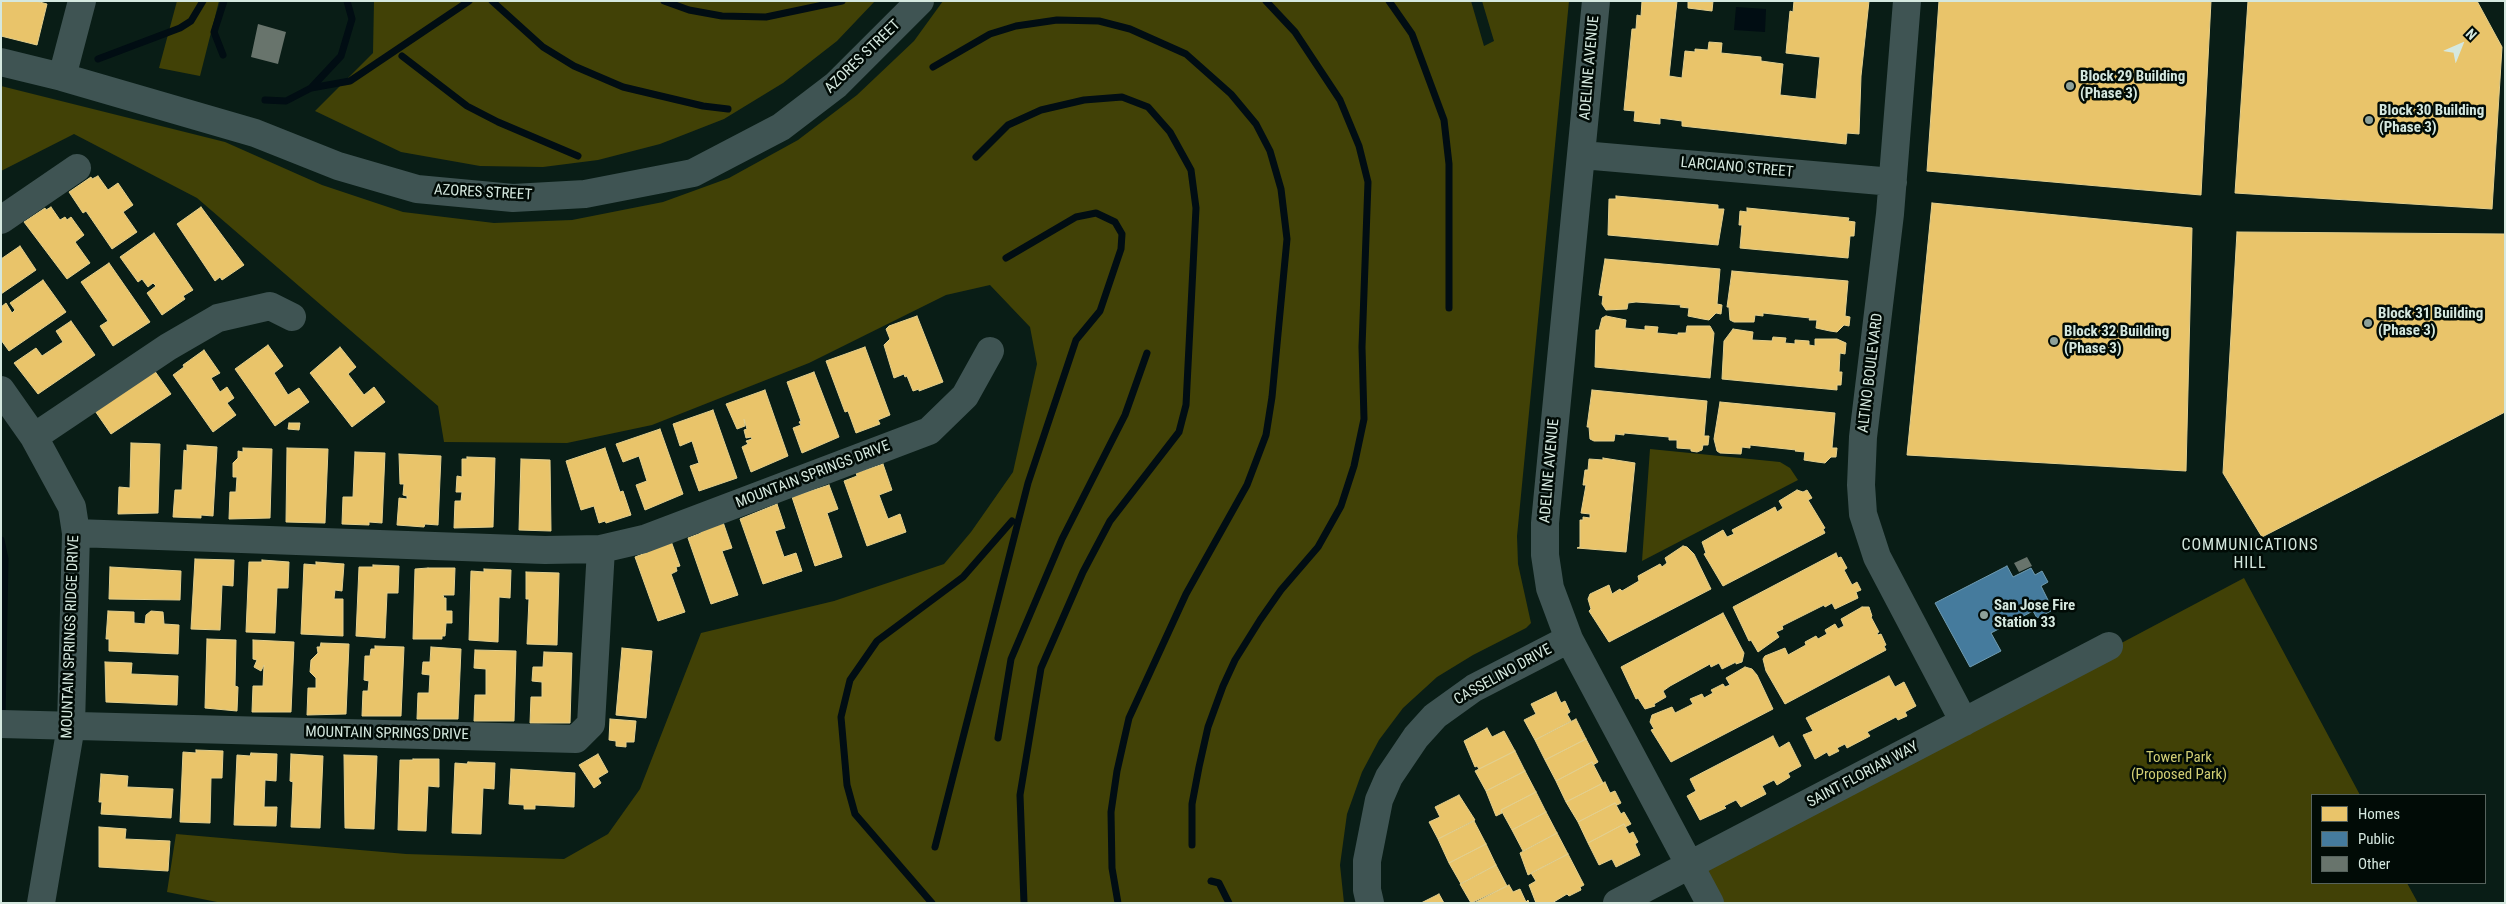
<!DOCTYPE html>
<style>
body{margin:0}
#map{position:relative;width:2506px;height:904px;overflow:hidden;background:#091d16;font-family:"Roboto Condensed",sans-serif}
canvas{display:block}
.frame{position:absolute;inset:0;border:2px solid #d5e8df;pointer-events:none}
.legend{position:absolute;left:2311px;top:794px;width:175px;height:90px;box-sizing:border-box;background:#010b06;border:1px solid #56635d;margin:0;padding:6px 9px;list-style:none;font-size:15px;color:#d5e8df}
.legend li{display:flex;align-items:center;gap:10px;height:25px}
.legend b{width:25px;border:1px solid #56635d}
.north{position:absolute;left:2436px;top:20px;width:50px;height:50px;-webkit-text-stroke:4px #010b06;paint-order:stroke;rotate:44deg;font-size:14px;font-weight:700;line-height:20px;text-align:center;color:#d5e8df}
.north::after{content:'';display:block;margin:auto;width:18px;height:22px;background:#d5e8df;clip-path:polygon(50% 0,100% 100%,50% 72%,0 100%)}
</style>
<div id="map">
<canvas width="2506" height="904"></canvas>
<div class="frame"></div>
<ul class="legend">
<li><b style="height:14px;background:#e9c46a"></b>Homes</li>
<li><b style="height:14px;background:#457b9d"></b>Public</li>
<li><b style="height:14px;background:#68746c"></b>Other</li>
</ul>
<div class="north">N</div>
</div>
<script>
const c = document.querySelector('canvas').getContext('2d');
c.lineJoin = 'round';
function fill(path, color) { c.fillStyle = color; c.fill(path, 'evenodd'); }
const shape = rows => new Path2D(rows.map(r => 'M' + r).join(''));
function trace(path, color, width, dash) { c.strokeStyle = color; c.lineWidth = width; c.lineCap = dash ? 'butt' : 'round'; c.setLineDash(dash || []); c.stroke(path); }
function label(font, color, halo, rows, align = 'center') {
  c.font = font + ' "Roboto Condensed",sans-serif'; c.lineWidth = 5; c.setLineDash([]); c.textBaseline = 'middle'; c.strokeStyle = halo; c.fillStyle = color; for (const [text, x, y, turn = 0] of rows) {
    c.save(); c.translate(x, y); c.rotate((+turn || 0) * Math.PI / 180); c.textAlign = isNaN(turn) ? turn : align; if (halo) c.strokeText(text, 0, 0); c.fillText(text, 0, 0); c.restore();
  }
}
fill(shape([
 [177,1,219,1,200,76,159,68],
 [374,1,875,1,837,41,783,83,724,119,660,144,598,160,543,167,480,166,401,152,315,111,373,53],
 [943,1,1471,1,1484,46,1494,41,1482,1,1569,1,1517,536,1518,564,1531,623,1526,628,1473,655,1437,677,1403,708,1379,740,1362,772,1347,814,1340,865,1344,903,222,903,167,892,176,834,406,854,564,859,608,834,640,789,701,633,834,601,944,564,971,532,1013,472,1037,364,1030,327,990,285,946,295,809,363,652,425,567,443,444,442,438,406,197,198,74,134,1,171,1,86,225,142,322,185,403,212,494,223,572,220,663,202,729,178,798,140,857,95,914,41],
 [1650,449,1780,462,1790,468,1798,480,1642,561],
 [2244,578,2360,795,2312,795,2312,883,2407,883,2418,903,1718,903,1699,867]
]), '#414106');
fill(shape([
 [1736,7,1766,9,1765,32,1734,30]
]), '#010d13');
const homes = shape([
 [1,1,36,1,47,4,37,45,1,36,1,1],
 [1642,1,1677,1,1669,76,1682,78,1685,51,1695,52,1695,49,1708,50,1709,42,1722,43,1721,53,1761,57,1761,61,1783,64,1780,95,1816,99,1820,57,1786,53,1790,11,1793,12,1794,1,1869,1,1861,76,1859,134,1847,133,1846,144,1682,126,1682,121,1660,118,1660,124,1634,121,1635,111,1624,110,1632,29,1636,29,1637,15,1641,16,1642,1],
 [1688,1,1713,1,1712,11,1688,8,1688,1],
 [1939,1,2211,1,2201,195,1927,171,1939,1],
 [2248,1,2477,1,2502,47,2492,209,2235,193,2248,1],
 [98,176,108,190,118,183,133,205,123,212,137,232,112,249,86,211,83,213,69,192,91,177,92,179,98,176],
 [1616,196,1718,205,1718,209,1724,209,1718,245,1608,235,1609,199,1616,199,1616,196],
 [1932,203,2192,228,2186,471,1907,455,1932,203],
 [51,207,60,220,65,217,67,220,71,217,84,235,75,242,90,263,67,279,24,222,45,208,46,210,51,207],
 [201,207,244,265,222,280,220,277,215,281,177,224,201,207],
 [1747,208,1849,218,1848,221,1855,222,1854,236,1850,236,1848,258,1740,248,1742,225,1739,225,1740,211,1747,212,1747,208],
 [2237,232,2505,234,2505,412,2262,537,2223,473,2237,232],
 [154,233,193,290,183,296,185,299,162,315,147,293,156,286,153,283,148,287,142,279,138,282,120,257,154,233],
 [20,246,36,270,1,294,1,259,20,246],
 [1605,259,1720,269,1717,304,1722,305,1721,314,1716,313,1709,320,1703,319,1688,316,1689,308,1680,307,1681,305,1636,302,1628,303,1627,309,1606,310,1602,304,1603,296,1599,295,1605,259],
 [109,263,150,322,113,346,100,326,108,321,81,282,109,263],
 [1732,271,1848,281,1845,316,1850,317,1849,326,1844,325,1837,332,1830,331,1816,328,1817,320,1809,320,1810,318,1763,313,1763,316,1755,315,1754,322,1734,322,1730,320,1729,307,1727,307,1732,271],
 [43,280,66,312,9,351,1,340,1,307,6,303,12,313,15,310,10,303,43,280],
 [917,316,943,382,919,391,919,389,913,391,907,376,905,377,904,374,894,378,884,345,890,339,886,329,889,326,917,316],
 [1606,316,1626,320,1625,328,1645,330,1645,326,1658,327,1657,333,1678,335,1678,333,1686,333,1687,326,1710,326,1714,333,1710,378,1595,367,1596,330,1599,330,1602,318,1606,316],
 [71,321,95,355,38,394,14,363,36,348,42,356,63,342,56,331,71,321],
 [1733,329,1753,332,1752,340,1772,341,1773,337,1786,338,1785,343,1795,344,1795,340,1809,341,1809,345,1815,346,1815,339,1837,339,1846,343,1845,354,1840,353,1839,372,1842,372,1841,385,1837,385,1837,390,1722,379,1724,341,1733,329],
 [268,345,283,366,274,373,288,395,299,388,309,402,275,426,235,369,268,345],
 [340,347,356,367,348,374,364,395,374,387,385,402,352,427,310,373,340,347],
 [865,347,890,415,878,420,880,424,856,433,848,411,845,412,826,361,865,347],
 [204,350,220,373,211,378,220,392,227,387,234,398,227,403,236,415,213,432,173,375,184,367,183,365,204,350],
 [154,370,171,394,111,434,93,408,154,370],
 [814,372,839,437,802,453,793,428,801,425,799,422,801,421,787,382,814,372],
 [765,390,788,456,751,472,742,447,748,444,746,441,752,439,751,437,746,438,744,430,747,429,744,419,745,426,737,429,726,404,765,390],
 [1592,390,1707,401,1704,436,1709,436,1708,445,1703,445,1702,450,1697,452,1691,451,1691,449,1677,448,1677,440,1669,440,1669,437,1624,433,1624,435,1615,434,1614,441,1594,441,1590,439,1589,427,1587,427,1592,390],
 [1720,402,1835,413,1832,448,1837,448,1836,457,1831,457,1825,463,1817,462,1804,460,1805,452,1795,451,1796,450,1750,445,1750,448,1742,447,1741,454,1720,453,1717,451,1714,439,1720,402],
 [713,410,737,478,699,491,690,466,699,463,692,441,680,446,673,424,713,410],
 [289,423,300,423,299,430,288,429,289,423],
 [660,429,683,494,645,510,636,485,647,481,639,456,623,462,616,444,660,429],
 [131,443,160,444,158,513,118,514,119,487,130,488,131,443],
 [187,445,217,447,213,516,201,515,201,518,173,517,175,490,182,490,184,450,187,451,187,445],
 [243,448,272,449,270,518,229,519,230,492,236,492,237,477,233,477,233,463,238,458,238,451,243,452,243,448],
 [287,448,328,449,325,523,286,522,287,448],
 [605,448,620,492,623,491,631,515,606,523,605,521,599,523,594,506,581,510,566,461,605,448],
 [355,452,385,453,382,523,369,522,369,525,342,524,343,497,353,497,355,452],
 [399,454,441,456,438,525,425,524,424,527,397,525,399,498,407,499,407,496,403,495,404,484,400,484,399,454],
 [467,457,495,458,493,527,454,528,455,501,461,501,462,492,456,492,457,476,462,477,462,459,467,459,467,457],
 [1603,458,1635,463,1626,552,1577,548,1580,547,1580,520,1583,520,1583,517,1590,518,1590,514,1581,513,1586,485,1583,485,1585,470,1588,470,1589,459,1603,460,1603,458],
 [521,459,550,460,551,531,519,530,521,459],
 [883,464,892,490,879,495,888,519,900,514,906,532,867,546,844,481,857,476,856,473,883,464],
 [829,485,838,509,827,513,842,557,815,566,792,497,829,485],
 [1797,490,1803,492,1807,490,1812,498,1808,500,1825,528,1823,529,1825,533,1723,586,1704,554,1706,553,1702,542,1723,530,1727,537,1734,534,1732,530,1775,507,1777,512,1783,508,1779,501,1797,490],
 [777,504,785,528,775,531,784,557,796,553,802,571,763,584,740,519,777,504],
 [723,522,732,548,722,551,738,595,711,604,688,538,701,533,700,530,723,522],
 [671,541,680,566,676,567,677,571,671,574,685,612,658,621,635,557,648,552,648,549,671,541],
 [1683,546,1687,547,1694,554,1711,589,1609,642,1589,611,1591,609,1588,599,1590,594,1609,585,1612,594,1620,589,1622,591,1639,581,1638,576,1660,564,1662,567,1667,563,1665,558,1683,546],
 [1836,553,1838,558,1841,557,1847,568,1844,570,1852,585,1857,582,1861,590,1856,592,1858,598,1835,609,1832,603,1825,607,1824,605,1782,626,1783,629,1776,632,1779,637,1758,652,1751,640,1749,641,1733,607,1836,553],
 [195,559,234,560,233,586,222,585,220,630,191,629,195,559],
 [262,560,289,562,288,588,277,588,275,633,246,632,249,562,262,562,262,560],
 [316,562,344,564,342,591,335,590,334,599,343,599,343,636,301,634,304,564,316,565,316,562],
 [373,565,399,566,398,593,387,593,385,638,356,636,359,567,373,567,373,565],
 [110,567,181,571,180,600,109,599,110,567],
 [428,568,455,568,454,595,443,595,444,598,446,598,446,611,452,611,452,623,446,623,445,636,442,636,442,639,413,639,415,569,428,568],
 [484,569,511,570,510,598,499,597,498,642,469,640,471,571,484,572,484,569],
 [526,572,559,573,557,645,527,644,529,599,526,599,526,572],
 [1862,607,1869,607,1872,616,1871,617,1879,632,1877,633,1878,635,1881,634,1886,645,1884,646,1886,650,1785,704,1766,671,1763,659,1765,656,1785,648,1788,655,1806,645,1805,642,1816,636,1818,639,1827,634,1825,630,1835,624,1838,629,1844,626,1841,619,1862,607],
 [108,611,134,612,134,623,145,624,146,615,151,611,163,612,164,624,179,625,178,654,109,651,109,639,106,639,108,611],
 [1723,613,1744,653,1742,662,1736,664,1736,662,1722,669,1719,663,1711,667,1710,664,1670,686,1663,691,1666,697,1654,704,1655,706,1645,709,1638,698,1636,699,1621,667,1723,613],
 [207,639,236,640,235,686,238,687,237,711,205,708,207,639],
 [253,640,294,642,291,712,252,712,253,686,263,686,264,665,261,671,254,667,257,660,253,659,253,640],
 [321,643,349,644,346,714,307,715,308,688,316,688,316,678,310,672,311,660,318,653,317,647,320,647,321,643],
 [375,646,404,647,401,716,362,716,363,691,368,691,369,681,364,680,365,656,370,656,371,649,375,649,375,646],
 [431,647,461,649,458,719,417,719,418,693,429,693,430,675,422,674,423,662,430,662,431,647],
 [622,648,652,651,646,718,616,715,622,648],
 [475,650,516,651,514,721,474,721,475,695,486,695,486,669,474,668,475,650],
 [544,652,572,653,570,723,530,723,531,697,542,697,542,682,532,681,533,667,543,667,544,652],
 [105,662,132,663,131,674,178,676,177,705,106,702,105,662],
 [1745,667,1752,669,1757,675,1773,709,1671,762,1651,730,1654,729,1650,722,1652,715,1672,707,1675,713,1693,704,1690,699,1702,694,1704,698,1713,693,1711,690,1723,684,1725,687,1730,685,1726,678,1745,667],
 [1889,676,1895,687,1904,682,1916,706,1905,712,1907,716,1898,720,1896,717,1867,732,1870,736,1847,748,1845,744,1837,748,1839,751,1829,756,1827,752,1815,759,1803,735,1813,731,1806,718,1889,676],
 [1556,692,1561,703,1565,701,1570,712,1567,714,1571,721,1535,740,1524,720,1536,714,1531,704,1556,692],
 [610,719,636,721,634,742,626,742,626,747,616,746,616,741,609,740,610,719],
 [1576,719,1586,739,1545,760,1535,740,1576,719],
 [1487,728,1492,737,1504,731,1515,751,1479,769,1477,766,1475,767,1464,741,1487,728],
 [1773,736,1779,748,1789,742,1801,766,1788,773,1790,777,1777,785,1774,780,1762,786,1766,794,1741,807,1736,800,1724,806,1726,808,1700,820,1687,796,1696,791,1690,779,1773,736],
 [1586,739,1598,762,1593,765,1592,762,1556,781,1545,760,1586,739],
 [196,750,223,751,222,778,211,778,210,823,180,822,183,752,196,753,196,750],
 [1515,751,1525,771,1486,791,1475,771,1515,751],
 [251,753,277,754,276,781,265,780,264,807,277,807,276,826,234,825,237,755,250,756,251,753],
 [291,754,323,756,320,828,291,827,293,782,290,781,291,754],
 [598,754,608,772,598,778,601,783,594,788,579,765,598,754],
 [344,755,377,756,374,829,345,828,344,755],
 [413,759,439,759,439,787,428,786,426,831,398,830,400,760,413,760,413,759],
 [468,762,495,763,494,789,483,788,481,834,452,833,455,763,467,764,468,762],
 [1592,762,1603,783,1566,802,1556,781,1592,762],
 [511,769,575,773,574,807,535,805,535,809,524,809,524,805,509,804,511,769],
 [1525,771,1536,792,1501,810,1502,813,1496,816,1486,791,1525,771],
 [101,774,128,776,127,787,173,789,171,818,101,814,102,802,99,802,101,774],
 [1605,782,1610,793,1615,791,1621,803,1617,805,1615,803,1578,822,1566,802,1605,782],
 [1536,792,1546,812,1512,830,1501,810,1536,792],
 [1459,795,1475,820,1438,839,1429,822,1440,817,1435,807,1459,795],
 [1615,803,1621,814,1624,812,1631,824,1625,827,1624,824,1588,843,1578,822,1615,803],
 [1546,812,1557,833,1523,851,1512,830,1546,812],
 [1474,821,1486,844,1449,863,1438,839,1474,821],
 [1624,824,1629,834,1633,832,1638,842,1635,844,1640,855,1616,867,1612,859,1599,865,1588,843,1624,824],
 [99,827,126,829,125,839,170,841,168,871,99,867,99,827],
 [1557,833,1568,854,1528,875,1520,853,1557,833],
 [1486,844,1496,865,1461,884,1449,863,1486,844],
 [1568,854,1584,885,1580,887,1581,890,1569,896,1567,894,1552,903,1536,903,1529,885,1536,881,1531,873,1568,854],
 [1496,865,1507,886,1471,903,1460,884,1496,865],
 [1509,885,1513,892,1520,889,1526,902,1528,900,1529,903,1474,903,1509,885],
 [1439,894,1444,903,1421,903,1439,894]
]);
fill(homes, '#e9c46a');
trace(homes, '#e3cf8d', 1);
const public = shape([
 [2007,566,2013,577,2031,568,2035,575,2042,571,2048,582,2041,586,2053,610,2037,618,2033,611,1991,633,2001,651,1970,667,1935,603,2007,566]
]);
fill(public, '#457b9d');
trace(public, '#709cb1', 1);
trace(shape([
 [492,1,543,47,574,66,623,87,703,106,728,109],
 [664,1,689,10,722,16,766,17,842,1],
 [1389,1,1412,34,1444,120,1449,164,1449,308],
 [223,55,214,32,224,1],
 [402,56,467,106,498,122,578,156],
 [98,59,180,28,191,21,203,1],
 [933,67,990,34,1016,26,1057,20,1099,21,1130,29,1186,54,1231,94,1256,124,1270,151,1281,189,1287,239,1272,397,1266,435,1247,485,1186,594,1129,718,1117,771,1111,812,1112,868,1118,903],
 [311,88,341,56,352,19,347,1],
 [265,100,286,101,311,88,350,81,469,1],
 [976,157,1008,125,1041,110,1084,100,1122,97,1148,107,1170,132,1191,170,1196,208,1186,405,1179,432,1110,521,1083,572,1041,668,1020,795,1024,903],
 [1,540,5,559,2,718],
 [998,738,1011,659,1062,539,1125,415,1147,353],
 [1192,845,1192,804,1199,767,1208,727,1223,686,1235,660,1260,620,1281,590,1318,547,1341,506,1354,466,1364,419,1362,347,1368,182,1359,146,1340,100,1295,32,1266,1],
 [935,847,1028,483,1076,340,1100,311,1121,249,1122,234,1115,222,1096,213,1076,217,1006,258],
 [1211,881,1219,883,1229,903],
 [932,903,855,814,847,785,841,717,850,680,877,641,963,577,1012,521]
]), '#010d13', 7);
fill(shape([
 [258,24,286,32,278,64,251,57],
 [2027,557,2032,566,2019,572,2014,563]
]), '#68746c');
trace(shape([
 [1596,1,1545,523,1545,555,1550,588,1569,639,1710,903],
 [1907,1,1890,214,1863,437,1861,485,1863,514,1877,557,1964,722],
 [1,62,62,77,255,133,338,166,417,189,513,198,585,194,693,173,781,127,836,85,920,1],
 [62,77,82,1],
 [1582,155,1893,182],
 [1,220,77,168],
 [1,390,34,437,72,507,76,533,71,726,41,903],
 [34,437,168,347,218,318,270,306,292,317],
 [76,533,545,550,601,549,644,539,929,431,965,396,990,351],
 [1,724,576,739,591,724,601,549],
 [1370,903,1367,890,1367,861,1379,800,1389,777,1416,737,1435,716,1474,688,1569,639],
 [1617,903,2109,646]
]), '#3f5453', 28);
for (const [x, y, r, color] of [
 [2070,86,5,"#8ea199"],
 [2369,120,5,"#8ea199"],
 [2368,323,5,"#8ea199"],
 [2054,341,5,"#8ea199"],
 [1984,615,5,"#8ea199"]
]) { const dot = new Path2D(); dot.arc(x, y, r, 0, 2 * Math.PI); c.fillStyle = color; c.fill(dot); trace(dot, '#010b06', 2); }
label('15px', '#d5e8df', '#010b06', [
 ["AZORES STREET",863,57,-44],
 ["ADELINE AVENUE",1590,68,-85],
 ["LARCIANO STREET",1737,168,5],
 ["AZORES STREET",483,193,3],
 ["ALTINO BOULEVARD",1871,373,-83],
 ["ADELINE AVENUE",1550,471,-85],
 ["MOUNTAIN SPRINGS DRIVE",813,475,-21],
 ["MOUNTAIN SPRINGS RIDGE DRIVE",71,637,-88],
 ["CASSELINO DRIVE",1503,675,-29],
 ["MOUNTAIN SPRINGS DRIVE",387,734,1],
 ["SAINT FLORIAN WAY",1863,775,-28]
]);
label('bold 15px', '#d5e8df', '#010b06', [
 ["Block 29 Building",2080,77],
 ["(Phase 3)",2080,94],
 ["Block 30 Building",2379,111],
 ["(Phase 3)",2379,128],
 ["Block 31 Building",2378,314],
 ["(Phase 3)",2378,331],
 ["Block 32 Building",2064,332],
 ["(Phase 3)",2064,349],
 ["San Jose Fire",1994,606],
 ["Station 33",1994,623]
], 'left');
label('15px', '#d1ce74', '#010b06', [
 ["Tower Park",2179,758],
 ["(Proposed Park)",2179,775]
]);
c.letterSpacing = '1px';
label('16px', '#d5e8df', '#010b06', [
 ["COMMUNICATIONS",2250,546],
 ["HILL",2250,564]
]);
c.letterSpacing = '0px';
</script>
